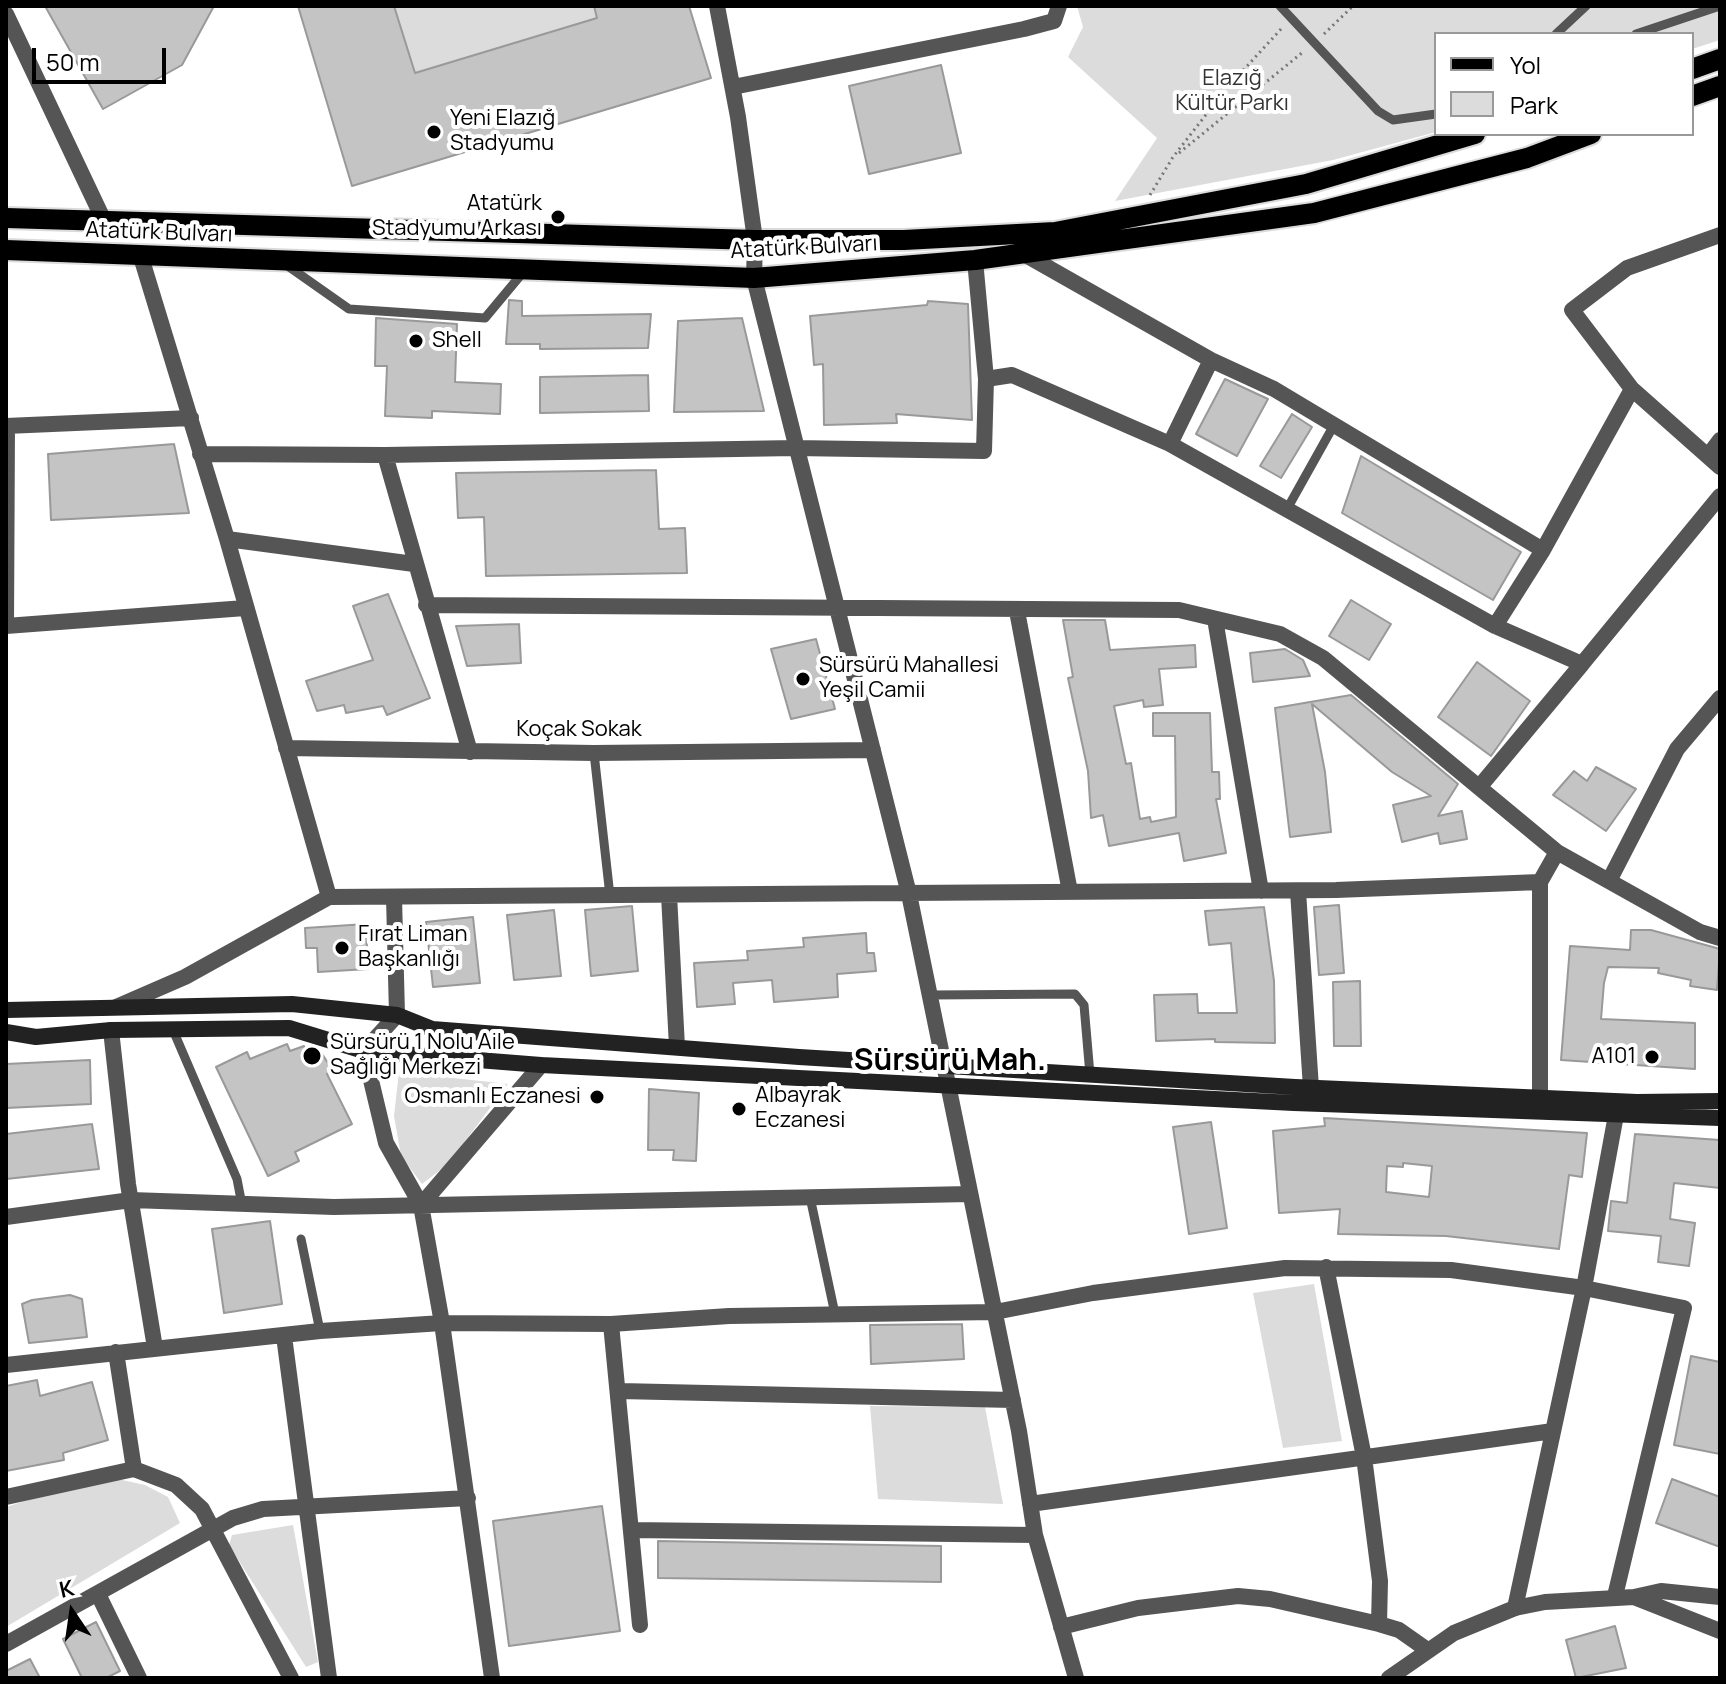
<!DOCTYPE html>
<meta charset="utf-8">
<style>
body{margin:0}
#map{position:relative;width:1726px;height:1684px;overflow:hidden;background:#fff;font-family:Manrope,sans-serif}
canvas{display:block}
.frame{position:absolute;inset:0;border:8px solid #000;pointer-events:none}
.legend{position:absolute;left:1434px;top:32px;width:260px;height:104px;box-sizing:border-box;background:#fff;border:2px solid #999;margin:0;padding:10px 14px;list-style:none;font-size:24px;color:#000}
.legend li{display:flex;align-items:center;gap:16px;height:40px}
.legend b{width:40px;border:2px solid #999}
.north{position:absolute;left:32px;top:1572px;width:80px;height:80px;-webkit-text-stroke:6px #fff;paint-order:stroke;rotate:347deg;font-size:22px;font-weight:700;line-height:32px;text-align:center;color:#000}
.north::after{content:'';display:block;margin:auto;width:28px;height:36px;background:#000;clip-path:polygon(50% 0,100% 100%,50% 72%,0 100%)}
.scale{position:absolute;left:32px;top:48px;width:134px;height:36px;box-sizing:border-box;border:4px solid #000;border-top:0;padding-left:10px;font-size:24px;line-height:28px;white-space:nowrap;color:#000;-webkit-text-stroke:6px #fff;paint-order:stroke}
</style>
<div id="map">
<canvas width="1726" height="1684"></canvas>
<div class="frame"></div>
<ul class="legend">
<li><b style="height:10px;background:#000"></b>Yol</li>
<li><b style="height:22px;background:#dcdcdc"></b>Park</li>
</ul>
<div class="north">K</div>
<div class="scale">50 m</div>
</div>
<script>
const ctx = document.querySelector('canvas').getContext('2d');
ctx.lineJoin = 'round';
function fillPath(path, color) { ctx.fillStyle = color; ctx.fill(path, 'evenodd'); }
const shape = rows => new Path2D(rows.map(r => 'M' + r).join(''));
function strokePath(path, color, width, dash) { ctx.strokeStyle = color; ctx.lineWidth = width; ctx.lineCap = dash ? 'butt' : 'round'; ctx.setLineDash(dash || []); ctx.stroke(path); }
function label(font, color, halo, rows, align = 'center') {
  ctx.font = font + ' Manrope,sans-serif'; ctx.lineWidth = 8; ctx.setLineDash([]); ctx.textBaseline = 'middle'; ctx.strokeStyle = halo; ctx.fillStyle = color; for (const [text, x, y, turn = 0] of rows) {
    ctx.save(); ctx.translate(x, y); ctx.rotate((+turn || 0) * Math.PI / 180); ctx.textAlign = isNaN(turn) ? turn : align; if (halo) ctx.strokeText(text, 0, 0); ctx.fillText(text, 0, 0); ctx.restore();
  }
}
fillPath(shape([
 [298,6,689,6,711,78,352,186],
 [1077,6,1720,6,1720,40,1692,49,1692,34,1436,34,1436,132,1333,160,1115,201,1157,138,1068,57,1083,27],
 [399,1072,508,1084,448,1164,422,1184,401,1156,394,1116],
 [1314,1284,1342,1441,1283,1448,1253,1293],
 [870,1406,985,1407,1003,1504,878,1499],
 [104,1476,145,1485,168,1497,180,1523,6,1627,6,1507],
 [293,1525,318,1662,306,1667,229,1545,232,1535]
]), '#dcdcdc');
const building = shape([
 [45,6,214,6,182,65,103,109,45,6],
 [298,6,394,6,415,73,597,18,594,6,689,6,711,78,352,186,298,6],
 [941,65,961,153,869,174,849,86,941,65],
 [509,300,522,301,522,316,651,314,648,348,540,349,540,344,506,344,509,300],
 [928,301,968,304,972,420,896,414,897,423,824,425,823,364,814,365,810,316,927,305,928,301],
 [376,318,457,324,455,382,501,384,500,414,432,411,432,418,385,416,387,366,375,366,376,318],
 [742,318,764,411,674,412,678,321,742,318],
 [648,375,649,411,540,413,540,377,648,375],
 [1225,379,1268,399,1237,456,1196,434,1225,379],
 [1292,414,1312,427,1281,478,1260,466,1292,414],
 [174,444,189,513,51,520,48,454,174,444],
 [1361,456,1521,552,1493,600,1342,513,1361,456],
 [656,470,659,529,685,528,687,573,486,576,484,517,458,518,456,473,656,470],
 [388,594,430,698,387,715,383,706,346,713,344,705,317,711,306,681,373,660,353,606,388,594],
 [1351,600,1391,624,1369,660,1329,636,1351,600],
 [1063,620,1105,620,1110,650,1195,645,1196,667,1159,669,1163,705,1144,707,1143,700,1114,706,1126,764,1131,763,1140,819,1150,817,1151,822,1176,817,1175,736,1153,736,1153,713,1210,713,1212,772,1219,772,1220,799,1216,799,1226,853,1184,861,1179,833,1109,846,1103,815,1091,818,1088,771,1068,678,1073,677,1063,620],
 [519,624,521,663,467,666,456,626,519,624],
 [816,639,835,709,791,719,771,649,816,639],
 [1285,649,1303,660,1310,676,1253,682,1250,653,1285,649],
 [1477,662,1530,701,1491,756,1438,717,1477,662],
 [1351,695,1458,784,1438,816,1462,811,1467,839,1440,844,1438,833,1402,842,1393,805,1431,796,1392,772,1312,704,1325,772,1331,832,1290,837,1275,708,1351,695],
 [1596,767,1636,789,1606,831,1553,795,1574,771,1587,781,1596,767],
 [1339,905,1344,973,1319,975,1314,907,1339,905],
 [632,906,638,971,591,976,585,910,632,906],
 [1264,907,1274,981,1275,1043,1215,1042,1215,1039,1156,1041,1154,995,1197,994,1198,1013,1237,1013,1231,943,1209,945,1205,911,1264,907],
 [554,910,561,976,514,980,507,915,554,910],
 [473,917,480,983,433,987,426,922,473,917],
 [366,924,368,969,318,972,317,948,306,948,305,928,366,924],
 [1631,930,1651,930,1720,949,1717,990,1690,986,1691,980,1658,973,1659,968,1608,967,1604,983,1601,1019,1695,1023,1695,1069,1561,1060,1570,946,1630,950,1631,930],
 [866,933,867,953,874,953,876,971,837,974,838,997,774,1002,772,980,733,983,735,1004,697,1007,694,963,748,960,747,951,804,947,803,938,866,933],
 [1360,981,1361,1046,1334,1046,1333,982,1360,981],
 [287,1044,290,1051,304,1046,305,1051,319,1049,333,1071,327,1074,352,1124,295,1152,299,1161,268,1176,216,1067,247,1052,250,1059,287,1044],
 [90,1060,91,1104,6,1108,6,1064,90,1060],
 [649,1089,699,1093,696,1161,673,1160,674,1150,648,1150,649,1089],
 [1324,1118,1587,1133,1582,1177,1569,1175,1559,1249,1446,1236,1338,1234,1340,1209,1279,1213,1273,1131,1325,1126,1324,1118],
 [1403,1163,1432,1166,1429,1197,1386,1192,1387,1166,1403,1167,1403,1163],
 [1211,1122,1227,1228,1189,1234,1173,1127,1211,1122],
 [92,1124,99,1169,6,1179,6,1134,92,1124],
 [1635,1134,1720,1140,1720,1188,1674,1183,1670,1219,1695,1223,1689,1266,1658,1262,1661,1236,1608,1231,1611,1201,1627,1203,1635,1134],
 [270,1221,282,1304,224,1313,212,1229,270,1221],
 [70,1295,82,1299,87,1337,29,1343,22,1304,32,1300,70,1295],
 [962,1324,964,1359,871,1364,870,1325,962,1324],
 [1691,1356,1720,1362,1720,1454,1674,1445,1691,1356],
 [37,1380,40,1396,92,1382,108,1440,63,1453,64,1460,6,1471,6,1386,37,1380],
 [1672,1479,1720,1497,1720,1547,1656,1523,1672,1479],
 [602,1506,620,1631,509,1646,493,1521,602,1506],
 [658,1541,941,1546,941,1582,658,1578,658,1541],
 [96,1622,120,1671,106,1678,82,1678,63,1639,96,1622],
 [1615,1626,1626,1668,1576,1678,1566,1640,1615,1626],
 [30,1659,40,1678,6,1678,6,1671,30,1659]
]);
fillPath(building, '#c4c4c4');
strokePath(building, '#999', 2);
const primary = shape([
 [1692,69,1720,59],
 [1692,96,1720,86],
 [6,218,755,240,904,240,1055,232,1306,184,1475,134],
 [6,250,754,278,975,260,1314,213,1527,158,1591,134]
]);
strokePath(primary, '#dbdbdb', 24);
strokePath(shape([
 [1324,34,1353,6],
 [1179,153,1303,52],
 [1150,195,1173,157,1226,89,1282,28]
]), '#777', 3, [2, 4]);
strokePath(shape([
 [1280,6,1378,111,1393,120,1436,114],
 [1556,34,1586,6],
 [1636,34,1720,6],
 [285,264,349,309,485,318,525,270],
 [1287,509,1334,425],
 [594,753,610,896],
 [931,995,1075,994,1084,1005,1090,1075],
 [173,1030,237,1179,242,1205],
 [810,1197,835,1314],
 [301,1239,320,1331]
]), '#555', 9);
strokePath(shape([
 [717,6,738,117,755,240,754,278,909,894,1019,1431,1035,1535,1076,1678],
 [6,14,105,223],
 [733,87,1024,29,1054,21,1059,6],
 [1024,254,1211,360,1274,389,1543,550],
 [141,257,227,539,329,897],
 [975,260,986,379],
 [1632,389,1572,310,1627,268,1720,235],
 [6,426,191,418],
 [1170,444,1211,360],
 [200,454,385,455,795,448,984,451,986,379,1012,375,1170,444,1495,626,1582,664,1481,785],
 [385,455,470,752],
 [1708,456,1720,440],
 [227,539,414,564],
 [426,605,1179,610,1280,634,1323,658,1557,852],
 [1017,611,1070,892],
 [1215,619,1261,891],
 [6,626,245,608],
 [6,626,7,426],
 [1495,626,1543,550,1632,389,1720,467],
 [1582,664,1720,496],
 [286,748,594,753,873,750],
 [1609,881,1677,749,1720,698],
 [1298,891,1311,1088],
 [669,895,677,1047],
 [394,897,397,1015,364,1051,386,1143,421,1205,442,1323,492,1678],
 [116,1007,185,977,329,897,1336,890,1540,882,1557,852,1700,932,1720,938],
 [111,1030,128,1184,155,1348],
 [1540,1098,1540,882],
 [421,1205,541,1065],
 [6,1217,131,1200,334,1207,970,1194],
 [1326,1267,1364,1457,1380,1581,1379,1624],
 [611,1324,640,1625],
 [284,1336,329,1678],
 [116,1352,134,1469],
 [6,1365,320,1331,442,1323,611,1324,729,1316,995,1312,1093,1293,1285,1268,1451,1270,1584,1288,1684,1308,1615,1596],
 [620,1391,1013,1400],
 [6,1497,134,1469,176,1485,202,1509,291,1678],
 [1030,1504,1553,1431],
 [631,1530,1035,1535],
 [98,1594,139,1678],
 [1515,1608,1584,1288,1616,1115],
 [1061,1627,1138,1608,1238,1596,1270,1599,1379,1624,1399,1630,1426,1649],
 [6,1644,233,1518,263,1509,468,1498]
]), '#555', 16);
strokePath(shape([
 [1634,1597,1720,1631],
 [1389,1678,1454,1633,1515,1608,1545,1602,1634,1597,1661,1591,1720,1597]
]), '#555', 16);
strokePath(shape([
 [6,1010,292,1004,397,1015,432,1029,799,1057,1295,1087,1637,1102,1720,1101],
 [6,1032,36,1037,111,1030,289,1028,364,1051,541,1065,1294,1103,1720,1118]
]), '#222', 16);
strokePath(primary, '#000', 20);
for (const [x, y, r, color] of [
 [434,132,8,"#000"],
 [558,217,8,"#000"],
 [416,341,8,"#000"],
 [803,679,8,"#000"],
 [342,948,8,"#000"],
 [312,1056,10,"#000"],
 [1652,1057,8,"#000"],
 [597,1097,8,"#000"],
 [739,1109,8,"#000"]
]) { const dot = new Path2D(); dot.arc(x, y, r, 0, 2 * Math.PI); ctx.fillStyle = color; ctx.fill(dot); strokePath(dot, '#fff', 3); }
label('22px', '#333', '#fff', [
 ["Elazığ",1232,79],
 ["Kültür Parkı",1232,104]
]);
label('22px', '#000', '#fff', [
 ["Yeni Elazığ",450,119],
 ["Stadyumu",450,144],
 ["Atatürk",542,204,"right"],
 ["Stadyumu Arkası",542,229,"right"],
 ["Shell",432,341],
 ["Sürsürü Mahallesi",819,666],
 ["Yeşil Camii",819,691],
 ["Fırat Liman",358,935],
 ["Başkanlığı",358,960],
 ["Sürsürü 1 Nolu Aile",330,1043],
 ["Sağlığı Merkezi",330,1068],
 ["A101",1636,1057,"right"],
 ["Albayrak",755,1096],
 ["Eczanesi",755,1121],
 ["Osmanlı Eczanesi",581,1097,"right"]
], 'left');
label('22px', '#000', '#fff', [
 ["Atatürk Bulvarı",159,233,2],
 ["Atatürk Bulvarı",804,248,-3],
 ["Koçak Sokak",579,730]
]);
label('bold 30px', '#000', '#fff', [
 ["Sürsürü Mah.",950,1062]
]);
</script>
